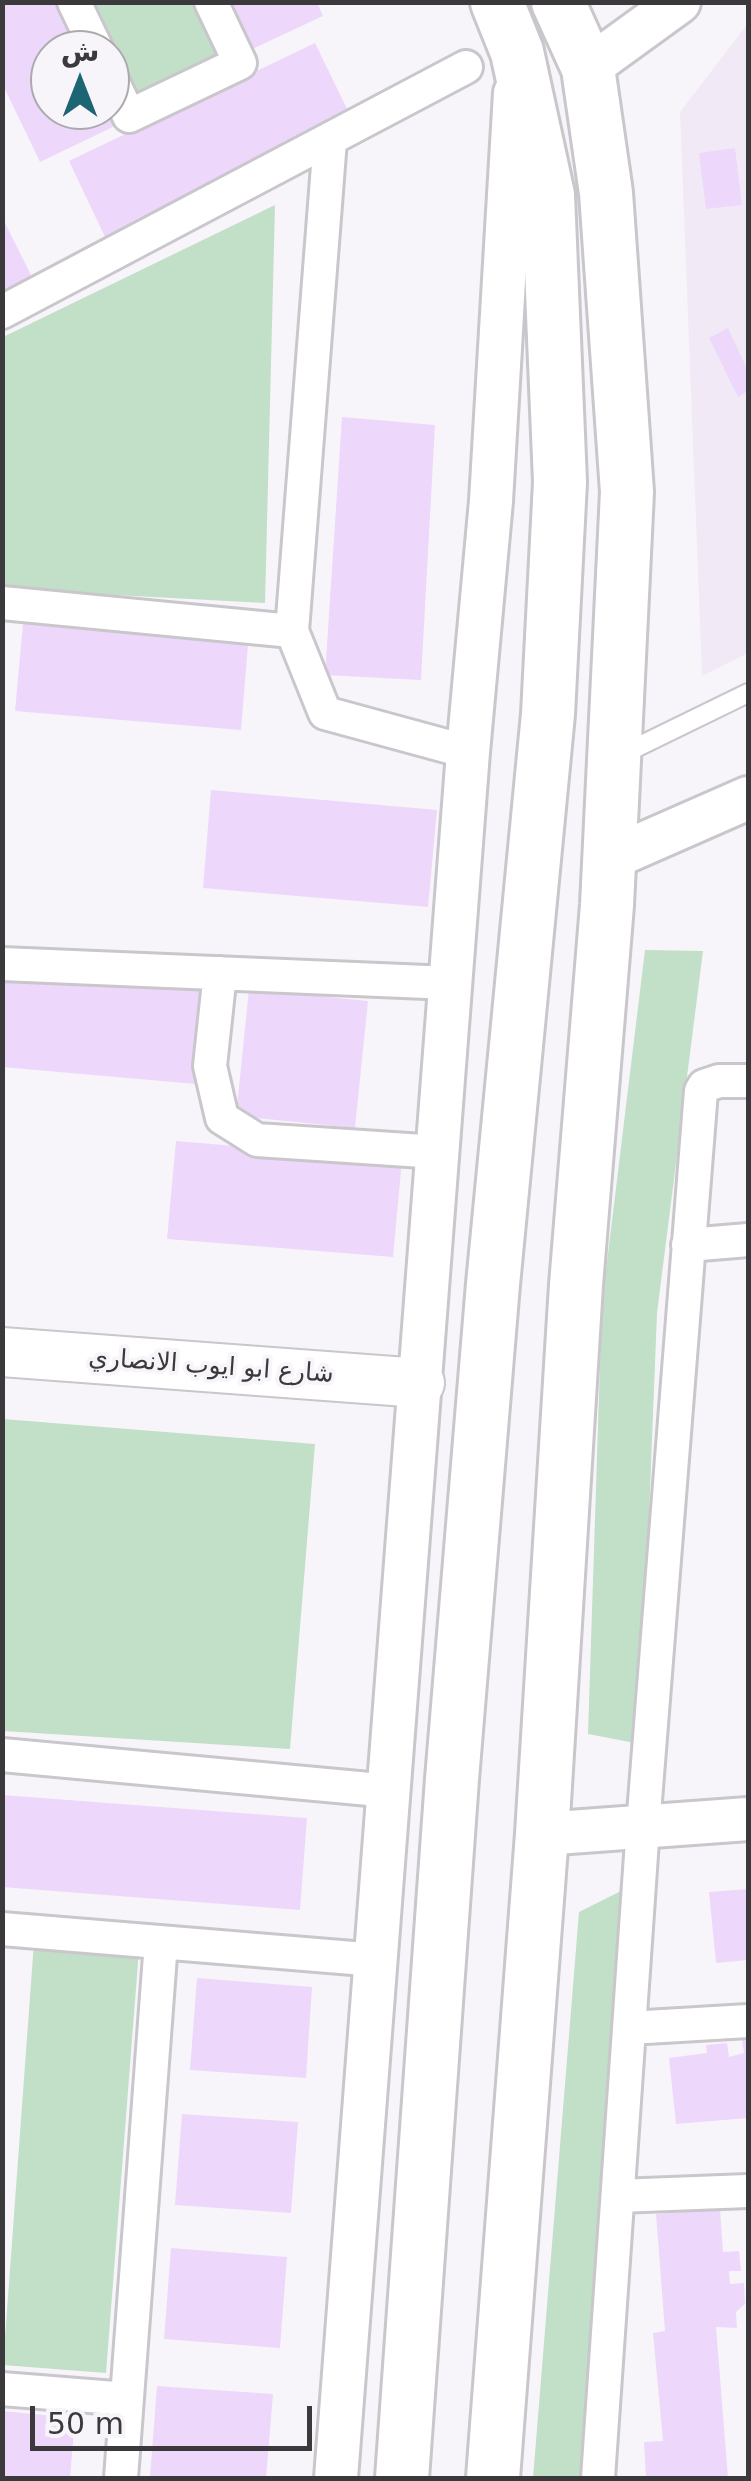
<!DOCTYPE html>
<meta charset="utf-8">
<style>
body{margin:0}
#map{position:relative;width:751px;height:2481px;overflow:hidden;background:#f8f5fa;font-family:"DejaVu Sans","Noto Naskh Arabic",sans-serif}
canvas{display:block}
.frame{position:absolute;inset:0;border:5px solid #3b393c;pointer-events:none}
.north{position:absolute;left:30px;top:30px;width:100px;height:100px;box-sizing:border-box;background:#f8f5fa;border:2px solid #acaaae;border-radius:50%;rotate:0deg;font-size:28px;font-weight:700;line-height:40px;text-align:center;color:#3b393c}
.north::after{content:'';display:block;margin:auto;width:35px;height:45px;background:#1d6573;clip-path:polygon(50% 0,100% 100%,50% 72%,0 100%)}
.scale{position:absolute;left:30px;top:2406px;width:282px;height:45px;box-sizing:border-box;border:5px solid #3b393c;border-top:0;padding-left:12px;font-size:30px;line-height:35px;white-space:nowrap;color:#3b393c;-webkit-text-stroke:8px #f8f5fa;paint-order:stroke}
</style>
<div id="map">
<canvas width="751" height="2481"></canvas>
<div class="frame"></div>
<div class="north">ش</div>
<div class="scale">50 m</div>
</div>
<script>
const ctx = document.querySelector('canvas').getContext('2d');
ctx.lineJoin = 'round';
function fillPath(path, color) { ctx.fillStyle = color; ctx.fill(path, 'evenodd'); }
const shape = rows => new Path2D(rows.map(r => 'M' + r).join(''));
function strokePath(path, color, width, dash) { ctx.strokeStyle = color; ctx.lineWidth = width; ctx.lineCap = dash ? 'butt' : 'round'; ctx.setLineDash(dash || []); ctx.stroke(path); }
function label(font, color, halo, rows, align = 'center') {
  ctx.font = font + ' "DejaVu Sans","Noto Naskh Arabic",sans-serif'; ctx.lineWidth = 8; ctx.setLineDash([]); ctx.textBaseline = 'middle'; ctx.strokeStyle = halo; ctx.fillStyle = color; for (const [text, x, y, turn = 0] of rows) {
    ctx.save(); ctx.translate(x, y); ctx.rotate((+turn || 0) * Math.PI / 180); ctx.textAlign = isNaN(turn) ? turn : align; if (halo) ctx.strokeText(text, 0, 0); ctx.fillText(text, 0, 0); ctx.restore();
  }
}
fillPath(shape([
 [748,23,748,653,702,676,680,112]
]), '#f1eaf6');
fillPath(shape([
 [88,3,192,3,220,60,135,101],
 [275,205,265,603,3,589,3,337],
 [645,950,703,951,657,1313,640,1744,588,1734,602,1303],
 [3,1419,315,1444,290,1749,3,1731],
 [635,1884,602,2478,533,2478,579,1912],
 [34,1942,139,1950,106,2373,3,2365]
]), '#c2dfc8');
fillPath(shape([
 [2,2,56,2,79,50,50,50,50,110,108,110,115,126,40,162,2,83],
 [225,2,317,2,323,16,248,51],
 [315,43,352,119,105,237,69,161],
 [735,148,742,205,706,209,699,153],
 [2,217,36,285,2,300],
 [728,328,748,371,748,391,738,397,709,338],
 [342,417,435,425,421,680,325,675],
 [24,613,249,633,241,730,15,711],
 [211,790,437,810,428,907,203,888],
 [2,969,215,987,207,1085,2,1067],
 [249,989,368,1001,355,1128,236,1116],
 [176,1141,402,1160,393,1257,167,1239],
 [2,1795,307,1818,300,1910,2,1887],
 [748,1889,748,1960,716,1963,709,1892],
 [197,1978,312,1987,306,2078,190,2070],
 [742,2040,748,2040,748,2118,676,2124,669,2058,707,2053,706,2045,727,2043,729,2057,744,2053],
 [182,2114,298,2122,291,2213,175,2205],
 [720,2209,723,2252,739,2251,741,2271,729,2271,730,2284,744,2283,745,2304,736,2312,737,2328,716,2327,728,2478,646,2478,644,2442,663,2441,653,2333,665,2331,656,2214],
 [171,2248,287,2257,280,2348,164,2339],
 [157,2386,273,2394,266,2478,150,2477],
 [2,2411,75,2418,70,2478,2,2478]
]), '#edd8fb');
const service = shape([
 [623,754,748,693]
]);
const minor = shape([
 [74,2,97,50],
 [110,76,129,116,240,63,211,2],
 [2,312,466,67],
 [2,603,292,631,325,713,468,752],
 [292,631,330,140],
 [2,964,450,983],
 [220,973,210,1066,222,1118,257,1140,438,1152],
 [688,1245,748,1240],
 [2,1755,391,1791],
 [2,1929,377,1960],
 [629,2028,748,2021],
 [618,2196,748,2191],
 [2,2389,127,2399],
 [121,2478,161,1942],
 [598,2478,643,1826,701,1091,704,1086,719,1081,748,1081]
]);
const tertiary = shape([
 [588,68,679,2],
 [609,859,748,798],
 [542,1834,748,1819],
 [336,2478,468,752,491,501,515,93]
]);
const secondary = shape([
 [2,1352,420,1383]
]);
const primary = shape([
 [402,2478,452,1779,493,1284,548,714,560,482,548,195,517,52,497,2],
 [493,2478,542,1834,576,1285,607,905,627,492,606,193,588,68,558,2]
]);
strokePath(service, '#c9c6cc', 22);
strokePath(minor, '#c9c6cc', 38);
strokePath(tertiary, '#c9c6cc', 48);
strokePath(secondary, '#c9c6cc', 52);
strokePath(primary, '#c9c6cc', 58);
strokePath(service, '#fff', 18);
strokePath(minor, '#fff', 32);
strokePath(tertiary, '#fff', 42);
strokePath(secondary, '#fff', 48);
strokePath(primary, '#fff', 52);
label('25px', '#3b393c', '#f8f5fa', [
 ["شارع ابو ايوب الانصاري",211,1367,4]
]);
</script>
